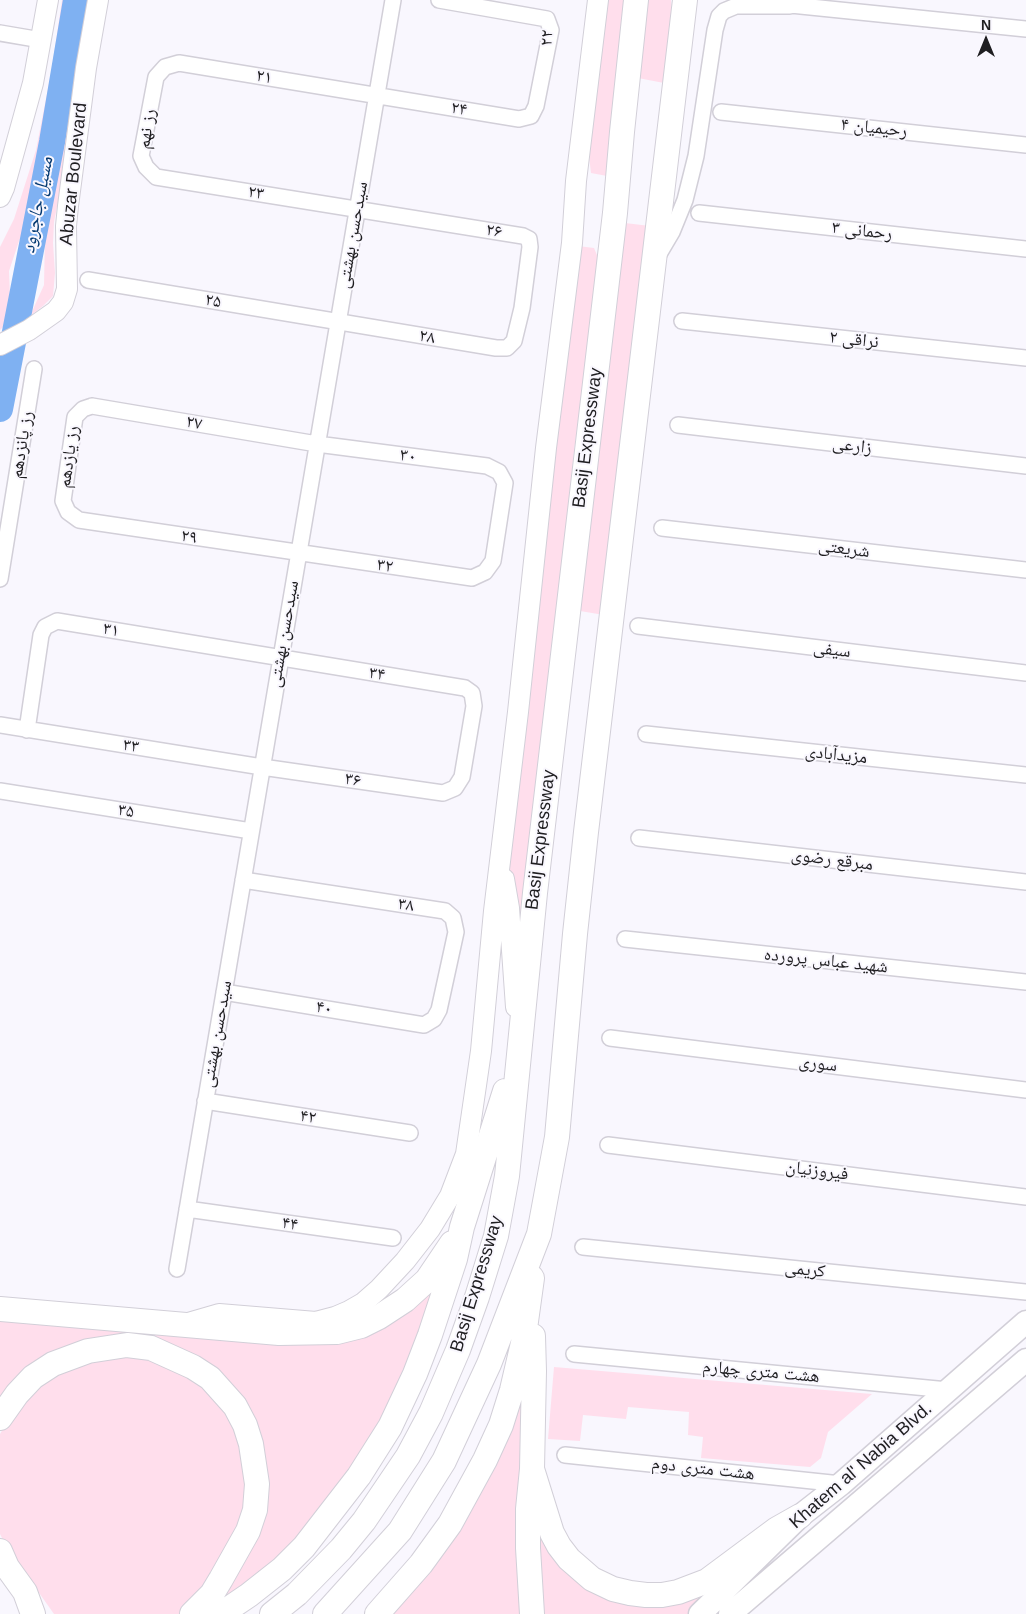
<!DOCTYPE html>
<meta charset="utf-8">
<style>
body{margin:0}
#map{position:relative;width:1026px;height:1614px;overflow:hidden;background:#f9f7fe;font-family:Arial,sans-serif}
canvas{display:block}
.north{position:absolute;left:961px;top:15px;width:50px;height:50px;-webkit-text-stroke:4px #f9f7fe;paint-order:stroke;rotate:0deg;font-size:14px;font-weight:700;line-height:20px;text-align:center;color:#1f1e21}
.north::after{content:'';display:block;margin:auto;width:18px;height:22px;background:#1f1e21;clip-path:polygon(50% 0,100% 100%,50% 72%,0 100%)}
</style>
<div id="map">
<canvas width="1026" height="1614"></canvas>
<div class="north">N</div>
</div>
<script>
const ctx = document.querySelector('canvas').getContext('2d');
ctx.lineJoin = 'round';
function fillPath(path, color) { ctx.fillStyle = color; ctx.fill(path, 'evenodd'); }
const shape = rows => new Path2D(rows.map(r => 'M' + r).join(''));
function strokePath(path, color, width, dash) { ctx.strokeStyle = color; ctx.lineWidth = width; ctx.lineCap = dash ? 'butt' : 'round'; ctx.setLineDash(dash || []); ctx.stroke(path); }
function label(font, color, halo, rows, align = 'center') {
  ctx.font = font + ' Arial,"Noto Naskh Arabic",sans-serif'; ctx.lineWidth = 4; ctx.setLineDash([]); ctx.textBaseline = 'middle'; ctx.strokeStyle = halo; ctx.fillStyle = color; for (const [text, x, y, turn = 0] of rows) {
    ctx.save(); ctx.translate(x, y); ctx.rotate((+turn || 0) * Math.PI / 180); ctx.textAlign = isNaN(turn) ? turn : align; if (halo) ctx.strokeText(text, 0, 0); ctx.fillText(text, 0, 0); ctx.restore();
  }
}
fillPath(shape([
 [62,0,89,0,78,101,54,222,53,243,55,273,53,296,43,306,30,316,44,285,45,236,58,168,53,98,29,221,19,241,9,271,10,297,9,313,4,326,0,330,0,247,14,219,36,150,52,68],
 [605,0,625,0,607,176,591,173,588,148],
 [647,0,671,0,672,9,664,83,638,78],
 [625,223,650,226,604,615,580,611,587,513],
 [578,246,594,248,599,260,574,451,552,655,516,956,511,886,507,857],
 [451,1255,397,1398,319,1519,244,1590,209,1614,252,1538,241,1405,127,1339,0,1403,0,1318,326,1340],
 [134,1354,193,1374,234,1420,250,1492,231,1549,182,1614,54,1614,6,1546,0,1534,0,1434,18,1404,67,1365],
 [526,1366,526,1614,388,1614],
 [554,1367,872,1394,828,1432,821,1458,810,1467,701,1458,703,1437,688,1435,689,1412,628,1407,626,1419,583,1415,580,1441,548,1439],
 [542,1528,589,1586,723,1582,690,1614,538,1614,535,1545]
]), '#ffdeec');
strokePath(shape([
 [0,409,52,142,76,0]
]), '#7fb1f2', 26);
const minor = shape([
 [781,4,1026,29],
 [0,33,41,40],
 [721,112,1026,145],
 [699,213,1026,249],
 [659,254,672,232,685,200,696,156,715,30,719,16,724,11,736,6,790,6],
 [88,280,496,348,507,348,514,341,522,308,530,247,529,239,523,236,156,177,146,167,141,156,156,77,165,67,179,63,519,119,531,116,536,106,551,30,547,19,439,0],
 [682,321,1026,358],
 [92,406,317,444,487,466,499,472,505,483,493,561,485,572,472,578,79,520,68,512,63,501,75,417,83,409,92,406],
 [678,425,1026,466],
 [662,528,1026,570],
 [0,579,34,369],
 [638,626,1026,673],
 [0,725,262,767,443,793,455,788,462,777,474,706,472,693,465,688,57,621,45,627,41,635,27,730],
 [646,734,1026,775],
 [0,791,251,831],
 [639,838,1026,882],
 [625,939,1026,982],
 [224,992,424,1025,434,1019,439,1010,456,932,453,918,445,911,243,880],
 [610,1038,1026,1090],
 [205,1101,410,1133],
 [608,1145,1026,1197],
 [187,1209,393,1238],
 [583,1247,1026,1292],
 [177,1269,393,0],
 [574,1354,948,1390],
 [565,1455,841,1484]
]);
const secondary = shape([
 [0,197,4,188,33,83,48,0],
 [0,345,29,330,56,311,63,302,67,289,66,226,68,206,86,68,98,0],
 [504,879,509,908,516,1007],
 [188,1323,219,1314,316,1322,335,1317,349,1311,363,1303,379,1289,405,1261,430,1229,450,1196,466,1154,481,1051,494,911,518,712,546,448,572,243,576,181,598,0]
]);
const primary = shape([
 [700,1614,800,1516,841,1484,1026,1322],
 [730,1614,1026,1360]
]);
const trunk = shape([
 [0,1309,279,1333,337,1332,361,1326,379,1317,405,1300,427,1280,452,1243],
 [0,1418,17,1394,33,1377,53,1364,88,1351,127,1345,151,1348,193,1367,210,1378,235,1406,245,1425,251,1444,257,1484,255,1510,248,1531,221,1579,212,1594,192,1614],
 [532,1469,552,1533,559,1546,569,1559,592,1579,613,1589,630,1593,646,1595,662,1595,678,1592,707,1581,777,1529,800,1516],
 [0,1551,7,1567,25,1592,33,1614],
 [221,1614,249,1595,282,1569,304,1547,359,1476,390,1427,415,1374,430,1335,455,1259,462,1227,505,1091],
 [272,1614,297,1594,341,1549,364,1521,408,1456,431,1413,458,1350,477,1297,496,1236,507,1176,535,893,615,213,622,132,636,0],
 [325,1614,400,1531,444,1461,489,1364,539,1234,557,1137,575,934,586,832,685,0],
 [377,1614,421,1564,450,1524,485,1460,501,1425,512,1390,523,1343,532,1278],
 [532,1614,528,1548,528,1509,532,1469,534,1371,533,1336]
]);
strokePath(minor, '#d2cfd8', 18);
strokePath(secondary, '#d2cfd8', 22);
strokePath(primary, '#d2cfd8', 25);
strokePath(trunk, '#d2cfd8', 26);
strokePath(minor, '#fff', 15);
strokePath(secondary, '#fff', 20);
strokePath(primary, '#fff', 22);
strokePath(trunk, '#fff', 24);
label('18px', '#1f1e21', '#f9f7fe', [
 ["۲۲",547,38,-86],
 ["۲۱",264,77,10],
 ["۲۴",459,109,9],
 ["رحیمیان ۴",874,128,6],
 ["رز نهم",147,129,-81],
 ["Abuzar Boulevard",74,174,-84],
 ["۲۳",256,193,9],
 ["۲۶",494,231,9],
 ["رحمانی ۳",862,231,6],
 ["سیدحسن بهشتی",353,235,-80],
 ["۲۵",213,301,10],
 ["۲۸",427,337,10],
 ["نراقی ۲",854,340,6],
 ["۲۷",194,423,10],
 ["Basij Expressway",588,438,-83],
 ["رز پانزدهم",22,445,-81],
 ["زارعی",852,446,7],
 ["۳۰",408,456,7],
 ["رز یازدهم",69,457,-82],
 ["۲۹",189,537,9],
 ["شریعتی",844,549,7],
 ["۳۲",385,566,8],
 ["۳۱",111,630,10],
 ["سیدحسن بهشتی",284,634,-80],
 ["سیفی",832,650,7],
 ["۳۴",377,674,9],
 ["۳۳",131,746,9],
 ["مزیدآبادی",836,755,6],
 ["۳۶",353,780,8],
 ["۳۵",126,811,9],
 ["Basij Expressway",541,840,-83],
 ["مبرقع رضوی",832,860,7],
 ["۳۸",406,905,9],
 ["شهید عباس پرورده",826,961,6],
 ["۴۰",324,1008,9],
 ["سیدحسن بهشتی",217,1034,-80],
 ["سوری",818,1064,7],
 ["۴۲",308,1117,9],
 ["فیروزنیان",817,1171,7],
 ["۴۴",290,1224,8],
 ["کریمی",805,1270,6],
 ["Basij Expressway",477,1284,-73],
 ["هشت متری چهارم",761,1372,5],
 ["Khatem al' Nabia Blvd.",861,1466,-41],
 ["هشت متری دوم",703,1469,6]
]);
label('italic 19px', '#053a72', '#f9f7fe', [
 ["مسیل جاجرود",38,205,-79]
]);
</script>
